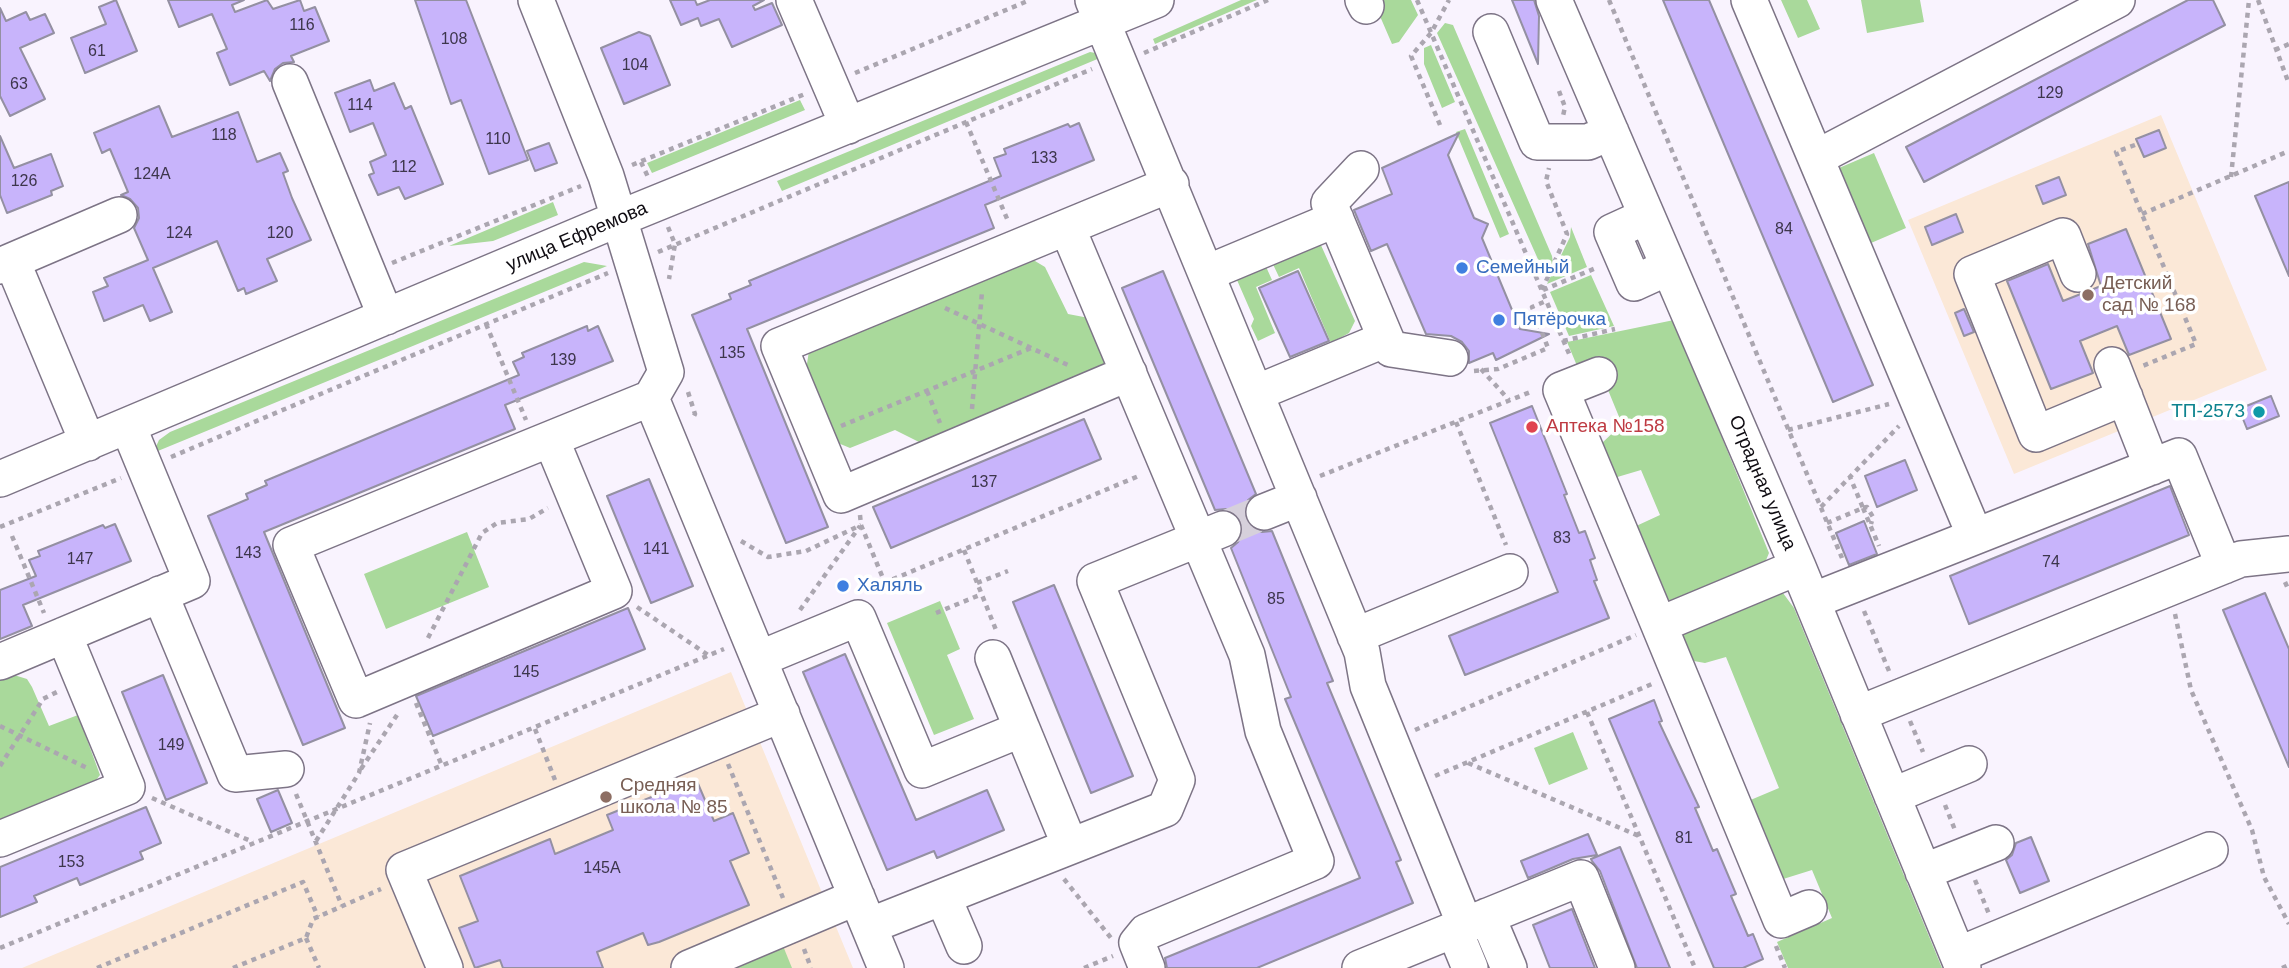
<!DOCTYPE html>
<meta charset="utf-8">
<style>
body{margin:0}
canvas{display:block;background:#f9f3fe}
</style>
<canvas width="2289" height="968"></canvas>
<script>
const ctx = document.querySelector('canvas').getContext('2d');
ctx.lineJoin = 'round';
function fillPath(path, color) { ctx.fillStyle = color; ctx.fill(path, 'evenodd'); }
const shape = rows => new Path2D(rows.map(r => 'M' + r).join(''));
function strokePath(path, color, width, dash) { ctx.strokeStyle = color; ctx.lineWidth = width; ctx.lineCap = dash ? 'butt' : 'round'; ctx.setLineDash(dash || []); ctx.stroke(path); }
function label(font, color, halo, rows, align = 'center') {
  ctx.font = font + ' Helvetica,sans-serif'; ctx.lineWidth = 7; ctx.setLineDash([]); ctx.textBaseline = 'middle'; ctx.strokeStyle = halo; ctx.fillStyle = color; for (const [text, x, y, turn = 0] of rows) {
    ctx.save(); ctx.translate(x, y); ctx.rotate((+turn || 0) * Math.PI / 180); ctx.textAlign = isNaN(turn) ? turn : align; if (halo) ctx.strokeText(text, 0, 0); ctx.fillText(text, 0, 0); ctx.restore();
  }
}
fillPath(shape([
 [2161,115,2267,370,2014,474,1908,220],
 [731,672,853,968,22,968]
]), '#fbe8d7');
fillPath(shape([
 [1241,0,1257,0,1155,44,1153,39],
 [1373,0,1411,0,1418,15,1399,42,1392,44],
 [1781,0,1807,0,1820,29,1798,38],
 [1861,0,1920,0,1924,22,1867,33],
 [1445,23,1453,25,1552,256,1553,263,1548,269,1541,266,1437,33],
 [1431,45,1455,102,1442,108,1424,64,1424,48],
 [1090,52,1107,55,782,191,777,181],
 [800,100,805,110,652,173,647,163],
 [1465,129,1509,234,1500,238,1456,132],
 [1874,153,1906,228,1871,243,1839,168],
 [553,202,558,215,493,241,449,246],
 [1571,227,1587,267,1547,284,1570,237],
 [1320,243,1355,321,1349,333,1331,343,1299,268,1279,277,1270,258],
 [1030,258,1045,267,1068,314,1089,318,1110,364,923,444,895,430,850,448,838,443,806,370,809,351],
 [1263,260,1272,280,1256,287,1275,333,1258,341,1251,326,1254,319,1237,280,1238,275],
 [584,262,607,266,153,453,159,440,170,432],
 [1591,275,1614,326,1569,336,1550,292],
 [1674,320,1769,553,1764,565,1673,603,1665,600,1634,527,1660,515,1641,470,1614,478,1602,443,1622,424,1601,373,1583,380,1567,342],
 [467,532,489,587,386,629,364,574],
 [1774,590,1783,593,1794,608,1942,968,1788,968,1777,942,1832,918,1812,870,1780,880,1741,804,1779,788,1726,657,1705,663,1688,660,1680,632],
 [940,601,960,649,947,655,974,719,934,735,887,623],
 [14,675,27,679,32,687,49,726,78,715,100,775,93,784,0,821,0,678],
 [1573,732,1588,769,1549,785,1534,748],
 [781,941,792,968,717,968]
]), '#a9d99b');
const building = shape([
 [116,0,137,51,85,73,71,38,106,24,99,7,116,0],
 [168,0,244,0,232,5,235,12,267,0,273,9,300,0,304,11,315,7,329,41,291,56,294,62,283,63,275,69,270,81,264,71,230,85,217,53,227,49,212,14,179,27,168,0],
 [415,0,466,0,528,160,489,174,461,100,451,104,415,0],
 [670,0,695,0,697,5,710,0,764,0,753,6,755,10,772,3,782,25,732,47,719,19,701,26,698,18,681,25,670,0],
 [1512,0,1534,0,1539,16,1538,64,1512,0],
 [1663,0,1709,0,1873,385,1833,402,1663,0],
 [2188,0,2213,0,2225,25,1924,182,1906,147,2188,0],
 [0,8,6,21,26,12,30,20,45,14,54,33,20,48,45,99,10,116,0,96,0,8],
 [639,32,650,36,670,85,624,104,601,48,639,32],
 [370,80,374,91,394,83,405,109,411,106,443,184,405,199,399,187,378,195,369,175,374,173,370,162,386,155,373,123,350,132,335,93,370,80],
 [159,106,172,137,238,112,257,162,280,153,288,171,283,173,292,198,311,240,267,259,277,281,246,294,244,288,238,291,217,241,153,268,172,312,150,321,143,305,104,321,93,292,108,286,104,278,148,260,134,228,139,218,138,208,130,199,121,195,128,192,110,149,102,153,94,133,159,106],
 [1079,123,1094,160,985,205,994,228,747,329,828,527,786,543,692,315,731,299,729,294,751,285,749,281,1001,176,994,158,1006,154,1004,149,1068,124,1070,127,1079,123],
 [2159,130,2166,148,2144,157,2136,139,2159,130],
 [1459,133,1448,155,1474,218,1488,224,1482,238,1520,329,1549,334,1496,360,1493,353,1469,363,1469,351,1462,342,1451,336,1426,334,1387,244,1371,251,1354,210,1392,194,1382,168,1459,133],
 [0,136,14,168,51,154,63,186,51,191,52,195,7,213,0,195,0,136],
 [549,143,557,163,535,171,527,151,549,143],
 [2059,177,2066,195,2043,204,2036,186,2059,177],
 [2289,182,2289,276,2255,196,2289,182],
 [1956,214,1963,232,1932,245,1925,227,1956,214],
 [2126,229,2171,339,2129,355,2117,326,2080,341,2093,373,2051,389,2007,281,2048,264,2063,301,2101,286,2088,244,2126,229],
 [1163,271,1256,494,1248,500,1245,519,1252,528,1262,532,1272,531,1333,681,1327,683,1401,860,1396,862,1413,903,1257,968,1167,968,1165,958,1360,878,1285,699,1291,697,1231,548,1238,542,1243,532,1241,521,1226,509,1215,510,1122,288,1163,271],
 [1298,271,1329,341,1290,357,1259,288,1298,271],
 [1964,309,1974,332,1964,336,1955,313,1964,309],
 [587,326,588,331,598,326,613,361,505,405,515,429,264,532,345,728,303,745,208,516,248,499,246,494,267,485,265,481,519,375,513,362,524,357,522,353,587,326],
 [2271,396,2279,416,2247,429,2239,409,2271,396],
 [1532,406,1567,494,1564,495,1579,533,1585,531,1595,558,1590,560,1597,580,1594,581,1609,618,1465,675,1449,636,1558,592,1490,423,1532,406],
 [1084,419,1101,459,891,548,873,507,1084,419],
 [1905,460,1917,490,1877,507,1865,476,1905,460],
 [649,479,693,586,651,603,607,496,649,479],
 [2170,486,2189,535,1969,624,1950,576,2170,486],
 [1864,521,1877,554,1849,565,1836,533,1864,521],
 [115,524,131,561,23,605,32,626,0,639,0,590,36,576,29,560,40,556,38,551,103,525,105,528,115,524],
 [1054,585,1133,776,1091,793,1013,602,1054,585],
 [2265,593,2289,649,2289,767,2223,610,2265,593],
 [628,608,645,649,433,736,416,696,628,608],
 [845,654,916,820,987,790,1004,830,937,858,934,851,887,870,803,672,845,654],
 [163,675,207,783,166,800,122,692,163,675],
 [1654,700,1662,721,1659,722,1699,807,1695,808,1713,851,1717,849,1736,894,1731,896,1740,917,1748,936,1753,934,1763,959,1743,968,1714,968,1609,719,1654,700],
 [696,779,714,821,733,813,749,853,730,861,749,905,659,942,648,945,643,933,597,952,603,968,503,968,500,960,475,968,459,928,478,921,460,876,550,839,555,854,613,830,607,815,696,779],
 [278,790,292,823,271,832,257,799,278,790],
 [146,807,161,843,140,852,143,859,80,885,77,878,34,896,37,902,0,917,0,867,146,807],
 [1588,834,1597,855,1573,859,1528,878,1521,861,1588,834],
 [2031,837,2049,881,2020,893,2006,860,2012,855,2016,843,2031,837],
 [1620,847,1670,968,1637,968,1600,871,1592,861,1591,859,1620,847],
 [1572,909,1595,968,1550,968,1533,925,1572,909]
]);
fillPath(building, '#c8b4fb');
strokePath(building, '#9490a2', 2);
strokePath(shape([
 [1223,529,1264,512]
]), '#d6d0db', 35, [35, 18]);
const minor = shape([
 [536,0,606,176,666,372,651,398,447,481,291,545,356,700,614,591,551,439],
 [794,0,848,126],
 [1093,0,1362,652,1368,686,1465,925],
 [1363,0,1366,6],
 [1554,0,1798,567,1963,968],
 [1749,0,1975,536],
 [1491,32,1537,142,1588,142,1611,132],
 [290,82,386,317],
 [1816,158,2117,0],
 [1361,169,1329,203,1386,339,1391,349,1450,358],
 [1647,216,1612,232,1634,283,1669,267],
 [1067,227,1247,655,1263,731,1316,861,1146,932,1137,943,1147,968],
 [12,261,88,443],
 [0,266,119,215],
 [1207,273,1336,219],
 [2078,274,2063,236,1972,274,2036,434,2125,397],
 [2112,365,2152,467],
 [1129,373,841,495,779,346,1171,184],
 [1599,375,1561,390,1659,625,1798,567],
 [1256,393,1386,339],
 [651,398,886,968],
 [0,479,620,218,1156,0],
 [1264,512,1299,498],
 [160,594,235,774,286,769],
 [1812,601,2179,456,2224,566],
 [1659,625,1781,920,1809,908],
 [1355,636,1510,572],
 [993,658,1022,729],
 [759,659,858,618,922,770,1022,729,1070,846],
 [0,662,192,581,128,426],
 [1858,714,2241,559,2289,554],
 [1892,796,1969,764],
 [0,839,127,787,64,635],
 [1923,872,1996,843],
 [943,897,964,946],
 [1487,916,1509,968],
 [869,926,1165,809,1177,780,1095,581,1223,529],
 [1454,929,1470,968],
 [1958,955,2210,850],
 [445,968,404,870,782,714],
 [689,968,857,897],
 [1360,968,1581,878,1617,968]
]);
strokePath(minor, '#7d7486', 38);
strokePath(shape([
 [1417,0,1570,356],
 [1609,0,1842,558],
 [2258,0,2289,84],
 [2275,50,2289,44],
 [1144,53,1268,0],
 [855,73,1030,0],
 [1559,91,1565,107,1563,116],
 [966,122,1008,221],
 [1440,125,1411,56,1431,33,1449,0],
 [2135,145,2116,152,2196,344,2140,367],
 [641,162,648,177],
 [632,165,805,94],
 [2231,177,2249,0],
 [2142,214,2289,151],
 [668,227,675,244,669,279],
 [658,252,1092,69],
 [392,263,581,186],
 [1542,290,1567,234,1546,181,1549,168],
 [1543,290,1596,268],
 [945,308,1070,366],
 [486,324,526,420],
 [1563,341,1615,329],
 [1481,369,1509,400],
 [1474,371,1498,369,1548,348,1532,307,1546,301],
 [927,391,940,423],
 [688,392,695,414,692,420],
 [972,409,982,292],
 [1456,422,1506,545],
 [841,426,1031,348],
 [1788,430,1889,404],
 [171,457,608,273],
 [1320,476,1533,391],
 [1821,507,1899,426],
 [1863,508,1879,546],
 [1863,508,1867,507,1873,517,1871,524],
 [860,515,861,525,885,583],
 [1827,523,1863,508,1850,477],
 [0,527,121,478],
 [12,536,44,613],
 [741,541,768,557,806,551,861,525],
 [964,550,996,630],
 [2285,582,2289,591],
 [977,583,1008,571],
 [865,591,1141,475],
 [637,607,708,655],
 [800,610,860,526],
 [1864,611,1889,671],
 [936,613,982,594],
 [2175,614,2191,690,2252,830,2264,877,2289,924],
 [428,638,482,533,497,523,529,519,548,508],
 [416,703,442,766],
 [1587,712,1695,968],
 [1910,721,1923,752],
 [0,726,87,768],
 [535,729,555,780],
 [1415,730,1636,635],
 [1468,763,1639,836],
 [728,764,783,898],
 [0,766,43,699,57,692],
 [361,769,397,715],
 [1435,776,1652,684],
 [296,794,342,906],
 [152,798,253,842],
 [1945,805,1955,830],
 [316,841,359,773,370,723],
 [1064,879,1111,938],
 [1975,880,1989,914],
 [306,938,319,968],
 [1776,946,1785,968],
 [0,948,724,649],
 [804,949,811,968],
 [97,968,303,882,318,917],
 [233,968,306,938,313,919,381,889],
 [1084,968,1113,956],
 [2282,968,2289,965]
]), '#aba6b0', 4.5, [5, 5]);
strokePath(minor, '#fff', 35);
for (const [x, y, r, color] of [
 [1462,268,7,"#3f7fe0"],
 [2088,295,7,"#8d6e63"],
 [1499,320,7,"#3f7fe0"],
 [2259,412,7,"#0f9aa8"],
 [1532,427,7,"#e0444e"],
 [843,586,7,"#3f7fe0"],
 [606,797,7,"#8d6e63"]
]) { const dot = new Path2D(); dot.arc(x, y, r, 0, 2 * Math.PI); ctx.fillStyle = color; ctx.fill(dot); strokePath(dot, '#fff', 2.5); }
label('16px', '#3d364c', null, [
 ["116",302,26],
 ["108",454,40],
 ["61",97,52],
 ["104",635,66],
 ["63",19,85],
 ["129",2050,94],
 ["114",360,106],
 ["118",224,136],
 ["110",498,140],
 ["133",1044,159],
 ["112",404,168],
 ["124А",152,175],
 ["126",24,182],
 ["84",1784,230],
 ["124",179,234],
 ["120",280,234],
 ["135",732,354],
 ["139",563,361],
 ["137",984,483],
 ["83",1562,539],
 ["141",656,550],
 ["143",248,554],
 ["147",80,560],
 ["74",2051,563],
 ["85",1276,600],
 ["145",526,673],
 ["149",171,746],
 ["81",1684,839],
 ["153",71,863],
 ["145А",602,869]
]);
label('19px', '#0f0c12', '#fff', [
 ["улица Ефремова",577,237,-23],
 ["Отрадная улица",1762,483,67]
]);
label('19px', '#366cbe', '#fff', [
 ["Семейный",1476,268],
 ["Пятёрочка",1513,320],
 ["Халяль",857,586]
], 'left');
label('19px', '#785e54', '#fff', [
 ["Детский",2102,284],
 ["сад № 168",2102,306],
 ["Средняя",620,786],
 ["школа № 85",620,808]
], 'left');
label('19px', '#0d838f', '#fff', [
 ["ТП-2573",2245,412]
], 'right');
label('19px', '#be3a42', '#fff', [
 ["Аптека №158",1546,427]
], 'left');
</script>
